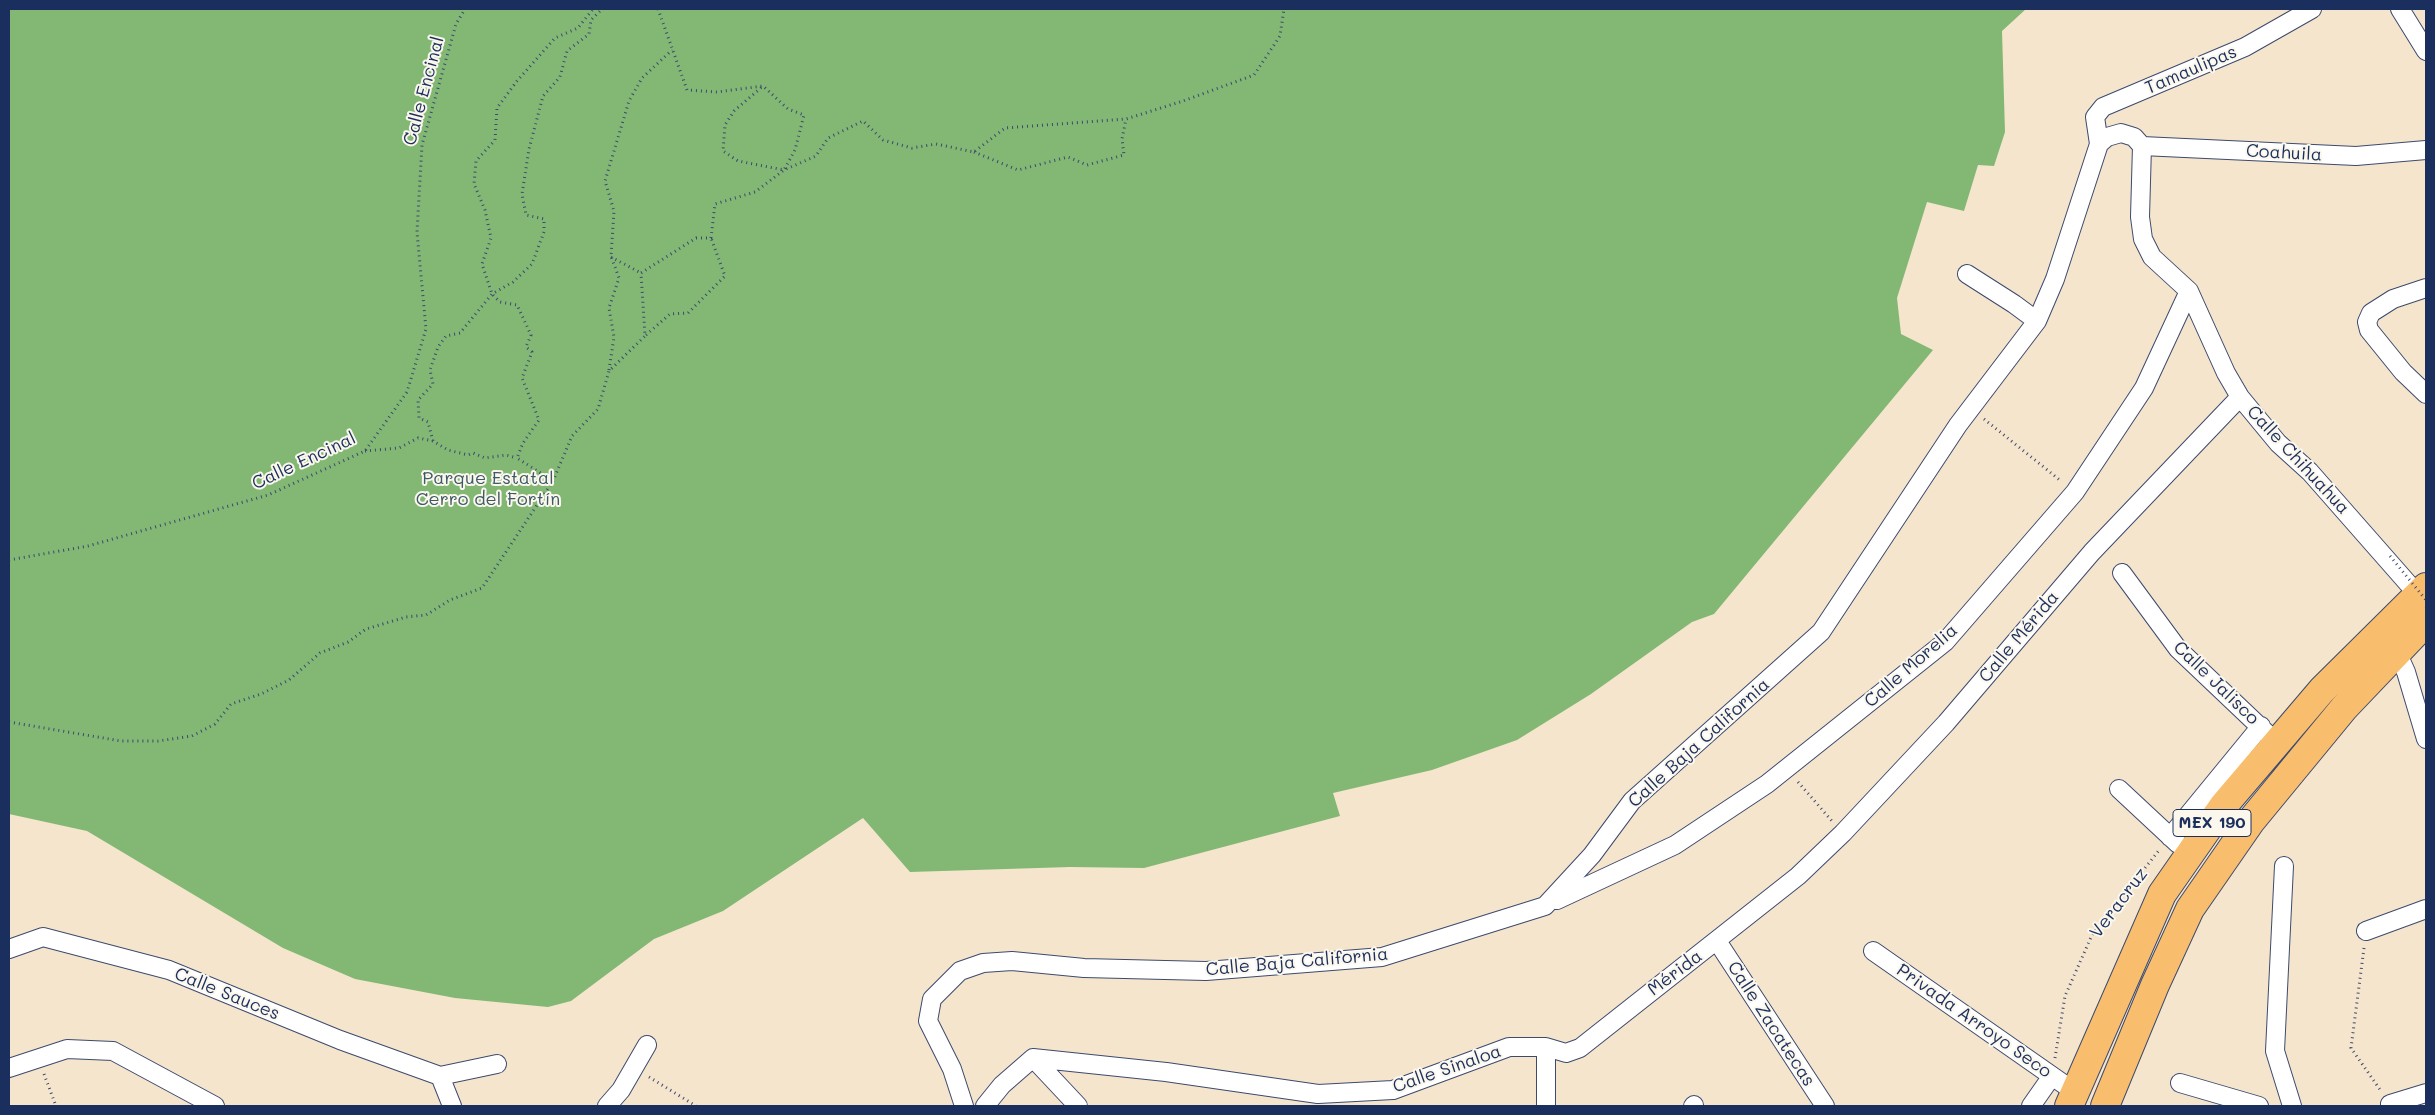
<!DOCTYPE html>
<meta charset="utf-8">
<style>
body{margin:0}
#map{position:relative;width:2435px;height:1115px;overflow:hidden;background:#f5e5cc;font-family:Mali,sans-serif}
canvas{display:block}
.frame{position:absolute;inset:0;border:10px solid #1b2f5e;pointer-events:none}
</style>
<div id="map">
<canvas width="2435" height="1115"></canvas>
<div class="frame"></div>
</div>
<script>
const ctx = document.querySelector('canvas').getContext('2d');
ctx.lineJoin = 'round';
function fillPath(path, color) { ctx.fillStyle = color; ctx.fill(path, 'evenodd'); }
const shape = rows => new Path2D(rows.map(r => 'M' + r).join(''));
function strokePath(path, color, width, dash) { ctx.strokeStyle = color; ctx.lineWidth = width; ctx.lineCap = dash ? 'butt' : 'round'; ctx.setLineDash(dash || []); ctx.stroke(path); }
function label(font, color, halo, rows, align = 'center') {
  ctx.font = font + ' Mali,sans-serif'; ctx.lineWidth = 4; ctx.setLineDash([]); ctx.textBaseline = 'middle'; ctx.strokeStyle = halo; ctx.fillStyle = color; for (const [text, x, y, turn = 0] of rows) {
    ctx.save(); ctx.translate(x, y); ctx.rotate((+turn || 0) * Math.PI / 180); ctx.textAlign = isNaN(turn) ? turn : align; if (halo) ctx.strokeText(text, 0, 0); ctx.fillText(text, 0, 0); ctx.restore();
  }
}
fillPath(shape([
 [9,9,2026,9,2002,31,2005,132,1994,166,1978,165,1964,211,1927,202,1897,298,1901,334,1933,350,1714,614,1692,622,1591,694,1517,740,1432,770,1333,793,1340,816,1144,868,1070,867,910,872,863,818,723,911,654,939,571,1001,548,1007,455,998,355,979,283,948,87,831,9,814]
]), '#82b874');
const minor = shape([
 [2400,9,2426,51],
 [2099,144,2095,117,2103,107,2245,47,2312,9],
 [2142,146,2356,156,2426,150],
 [1967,274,2014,304,2037,321],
 [2426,288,2393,299,2371,313,2367,322,2369,330,2403,372,2426,394],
 [2122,573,2178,649,2277,743],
 [2397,652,2406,672,2426,739],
 [2119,789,2178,844],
 [2170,837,2261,726],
 [2284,866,2275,1051,2292,1106],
 [1557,900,1675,845,1767,784,1945,642,2075,492,2144,388,2189,291],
 [2366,931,2426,909],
 [1717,941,1825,1106],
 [9,949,43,937,169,970,340,1040,440,1076,497,1064],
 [1873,951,2075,1092],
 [1033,1058,1166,1072,1318,1094,1393,1090,1509,1047,1546,1047,1566,1053,1580,1048,1798,876,1843,833,1946,723,2092,552,2240,397],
 [9,1068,67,1049,113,1051,215,1106],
 [440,1076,452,1106],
 [2180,1083,2259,1106],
 [2390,1104,2426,1093],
 [607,1106,621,1090,647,1045],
 [964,1106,952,1069,928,1021,932,999,960,971,983,963,1012,961,1084,968,1206,971,1382,957,1545,906,1592,855,1632,801,1821,632,1958,425,2037,321,2055,279,2099,144,2107,137,2121,133,2134,137,2142,146,2140,217,2143,239,2152,257,2189,291,2226,373,2240,397,2278,443,2310,472,2419,596],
 [985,1106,1002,1085,1033,1058,1078,1106],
 [1546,1106,1546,1047],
 [1693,1106,1694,1105],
 [2031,1106,2052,1076]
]);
const primary = shape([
 [2069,1106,2162,894,2224,805,2322,690,2426,587],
 [2105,1106,2155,985,2190,909,2251,821,2344,708,2426,622]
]);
strokePath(minor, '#3c4a6e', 20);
strokePath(primary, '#3c4a6e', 30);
strokePath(shape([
 [658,9,687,90,717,92,763,86,788,109,804,115,795,150,784,170,738,161,723,151,725,125,734,111,763,86],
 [974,152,1018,170,1068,157,1087,165,1124,155,1122,139,1126,119],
 [611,257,641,273],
 [646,335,670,314,688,313,725,276,711,238],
 [609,370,614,337,609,308,619,278,611,256,614,211,605,181,629,101,642,78,672,50],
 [1984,419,2061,481],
 [433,441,428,422,419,418,418,400,433,384,430,370,438,347,446,336,460,333,492,294,513,282,532,264,544,232,544,219,526,215,522,194,529,149,543,96,560,77,567,51,589,34,591,20,602,9],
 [365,451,399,448,418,438,433,441,448,450,468,455,473,453,485,458,506,455,517,458],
 [553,481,517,458,523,443,539,420,522,378,532,352,526,347,531,335,517,305,500,302,492,294,482,264,491,238,485,210,474,184,476,161,495,140,497,108,517,81,555,38,578,28,593,9],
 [9,560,88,546,268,495,365,451,407,392,426,329,417,232,422,145,456,24,465,9],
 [9,722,121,741,158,741,192,736,215,724,231,704,261,694,289,680,320,653,348,642,366,629,406,617,426,615,450,600,482,588,553,481,572,436,598,409,609,371,645,336,641,273,696,238,711,238,715,204,755,192,784,170,816,156,828,138,863,121,883,140,912,148,936,144,974,152,1005,128,1126,119,1183,101,1254,75,1280,36,1284,9],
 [1798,782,1832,821],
 [2364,948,2351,1048,2381,1091],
 [2055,1058,2065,996,2092,935,2160,849],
 [44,1074,56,1106],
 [649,1077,696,1106]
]), '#3c4a6e', 3, [1, 4]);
strokePath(minor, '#fff', 18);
strokePath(primary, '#f9be6d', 28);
strokePath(shape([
 [2390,556,2426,600]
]), '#3c4a6e', 3, [1, 4]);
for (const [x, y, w] of [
 [2212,823,78]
]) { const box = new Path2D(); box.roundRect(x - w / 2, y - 13.5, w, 27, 4); ctx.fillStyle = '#fbf7ec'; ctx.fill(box); strokePath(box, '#1b2f5e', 1); }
label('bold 16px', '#1b2f5e', null, [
 ["MEX 190",2212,823]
]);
label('18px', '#1b2f5e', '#fbf7ec', [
 ["Tamaulipas",2191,70,-23],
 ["Calle Encinal",424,91,-75],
 ["Coahuila",2284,153,3],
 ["Calle Chihuahua",2298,460,47],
 ["Calle Encinal",304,461,-25],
 ["Calle Mérida",2019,637,-50],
 ["Calle Morelia",1911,666,-41],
 ["Calle Jalisco",2216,683,44],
 ["Calle Baja California",1699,743,-42],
 ["Veracruz",2119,903,-53],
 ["Calle Baja California",1297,962,-5],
 ["Mérida",1675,973,-37],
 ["Calle Sauces",227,994,22],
 ["Privada Arroyo Seco",1974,1021,35],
 ["Calle Zacatecas",1771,1024,57],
 ["Calle Sinaloa",1447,1069,-19]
]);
label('18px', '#3d5968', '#fbf7ec', [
 ["Parque Estatal",488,478],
 ["Cerro del Fortín",488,499]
]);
</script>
